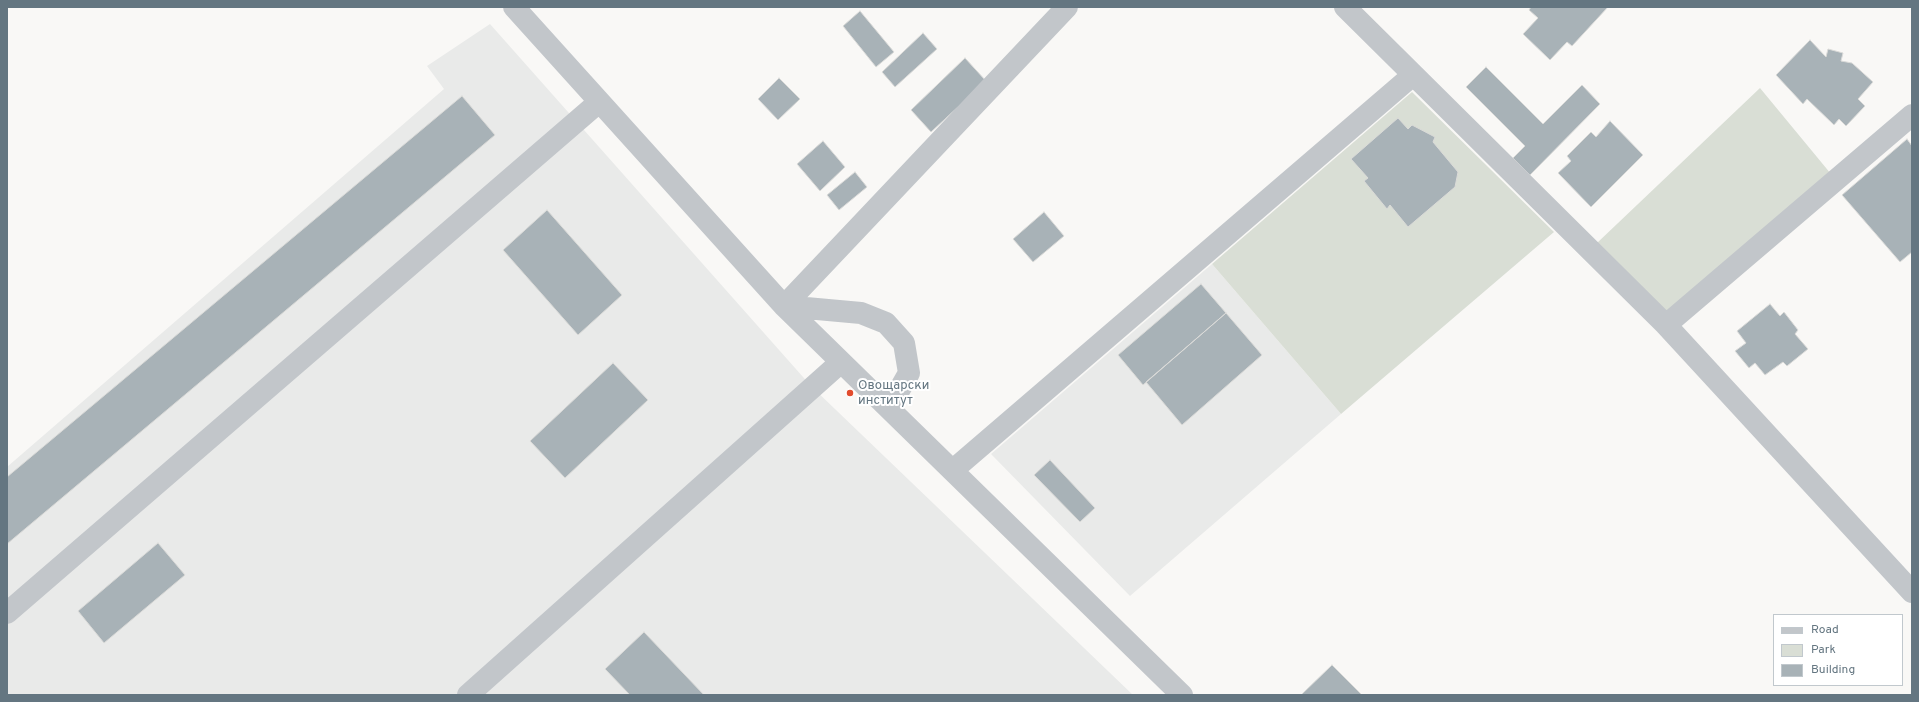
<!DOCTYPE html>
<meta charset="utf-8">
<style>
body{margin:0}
#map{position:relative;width:1919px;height:702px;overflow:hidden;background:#f9f8f6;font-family:Overpass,sans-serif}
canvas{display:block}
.frame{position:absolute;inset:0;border:8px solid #647681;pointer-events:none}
.legend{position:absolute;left:1773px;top:614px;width:130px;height:72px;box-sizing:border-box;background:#fff;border:1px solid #c1c8cd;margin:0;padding:5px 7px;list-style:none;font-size:12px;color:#647681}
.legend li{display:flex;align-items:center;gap:8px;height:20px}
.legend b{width:20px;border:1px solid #c1c8cd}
</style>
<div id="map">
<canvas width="1919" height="702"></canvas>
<div class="frame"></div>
<ul class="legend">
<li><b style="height:5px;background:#c2c6ca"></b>Road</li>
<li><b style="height:11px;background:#d9ded5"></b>Park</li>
<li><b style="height:11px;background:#a8b2b7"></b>Building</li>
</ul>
</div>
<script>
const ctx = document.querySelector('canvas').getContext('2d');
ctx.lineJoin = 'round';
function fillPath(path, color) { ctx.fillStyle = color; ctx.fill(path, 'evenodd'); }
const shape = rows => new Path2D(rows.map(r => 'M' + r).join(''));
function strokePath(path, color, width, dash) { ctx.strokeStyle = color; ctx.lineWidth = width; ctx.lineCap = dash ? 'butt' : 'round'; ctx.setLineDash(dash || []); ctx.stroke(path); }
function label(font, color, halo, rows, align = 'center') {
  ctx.font = font + ' Overpass,sans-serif'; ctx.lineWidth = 4; ctx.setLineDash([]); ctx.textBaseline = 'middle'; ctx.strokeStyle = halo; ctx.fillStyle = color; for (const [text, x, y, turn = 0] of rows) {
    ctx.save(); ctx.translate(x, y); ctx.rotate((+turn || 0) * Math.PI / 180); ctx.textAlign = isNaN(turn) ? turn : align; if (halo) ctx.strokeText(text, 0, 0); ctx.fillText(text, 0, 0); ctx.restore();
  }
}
fillPath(shape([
 [490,24,811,386,1133,695,7,695,7,467,444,89,427,66],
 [1212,264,1341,414,1130,596,991,454]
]), '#e9eae9');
fillPath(shape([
 [1760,88,1831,174,1666,313,1597,243],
 [1412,92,1554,232,1341,414,1212,264]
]), '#d9ded5');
const building = shape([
 [1531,7,1608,7,1572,46,1567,42,1550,60,1523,34,1538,18,1529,10,1531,7],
 [860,11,894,52,876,67,843,26,860,11],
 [923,33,937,49,895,87,882,72,923,33],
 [1810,40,1826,57,1828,49,1843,53,1841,61,1852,63,1873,82,1858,99,1865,106,1846,126,1839,119,1834,125,1807,99,1803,104,1776,75,1810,40],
 [965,58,986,81,931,132,911,110,965,58],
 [1486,67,1543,124,1582,85,1600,104,1530,175,1513,158,1525,146,1466,87,1486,67],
 [779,78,800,99,778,120,758,99,779,78],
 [462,96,495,135,7,544,7,477,462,96],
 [1398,118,1408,129,1412,125,1435,137,1433,142,1458,172,1455,187,1408,227,1390,205,1387,209,1364,181,1368,178,1351,159,1398,118],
 [1610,121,1643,155,1591,207,1558,173,1571,161,1567,156,1591,132,1596,137,1610,121],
 [1907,139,1912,146,1912,252,1900,262,1842,195,1907,139],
 [823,141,845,167,820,191,797,164,823,141],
 [855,172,867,187,839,210,827,195,855,172],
 [547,210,622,295,578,335,503,250,547,210],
 [1044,212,1064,236,1033,262,1013,239,1044,212],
 [1201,284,1226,313,1143,385,1118,355,1201,284],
 [1770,304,1780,316,1784,312,1798,330,1795,334,1808,349,1787,366,1783,362,1765,375,1755,363,1749,368,1735,351,1746,343,1737,331,1770,304],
 [1226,313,1262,355,1182,425,1146,382,1226,313],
 [613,363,648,400,565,478,530,441,613,363],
 [1050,460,1095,508,1080,522,1034,475,1050,460],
 [158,543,185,575,104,643,78,611,158,543],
 [644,632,704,695,630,695,605,669,644,632],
 [1332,665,1362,695,1301,695,1332,665]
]);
fillPath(building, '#a8b2b7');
strokePath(building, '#dadad8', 1);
strokePath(shape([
 [514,7,784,306,1182,695],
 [1345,7,1666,325,1912,592],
 [784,306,1067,7],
 [784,306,861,313,886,323,904,343,909,373,889,408],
 [1666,325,1912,115],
 [953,470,1413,75],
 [7,613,599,102],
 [468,695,841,362]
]), '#c2c6ca', 22);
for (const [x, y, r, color] of [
 [850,393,4,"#e24b2d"]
]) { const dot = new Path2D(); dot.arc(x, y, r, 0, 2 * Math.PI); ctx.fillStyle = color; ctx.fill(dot); strokePath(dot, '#fff', 1.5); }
label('13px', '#647681', '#fff', [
 ["Овощарски",858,386],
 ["институт",858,401]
], 'left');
</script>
